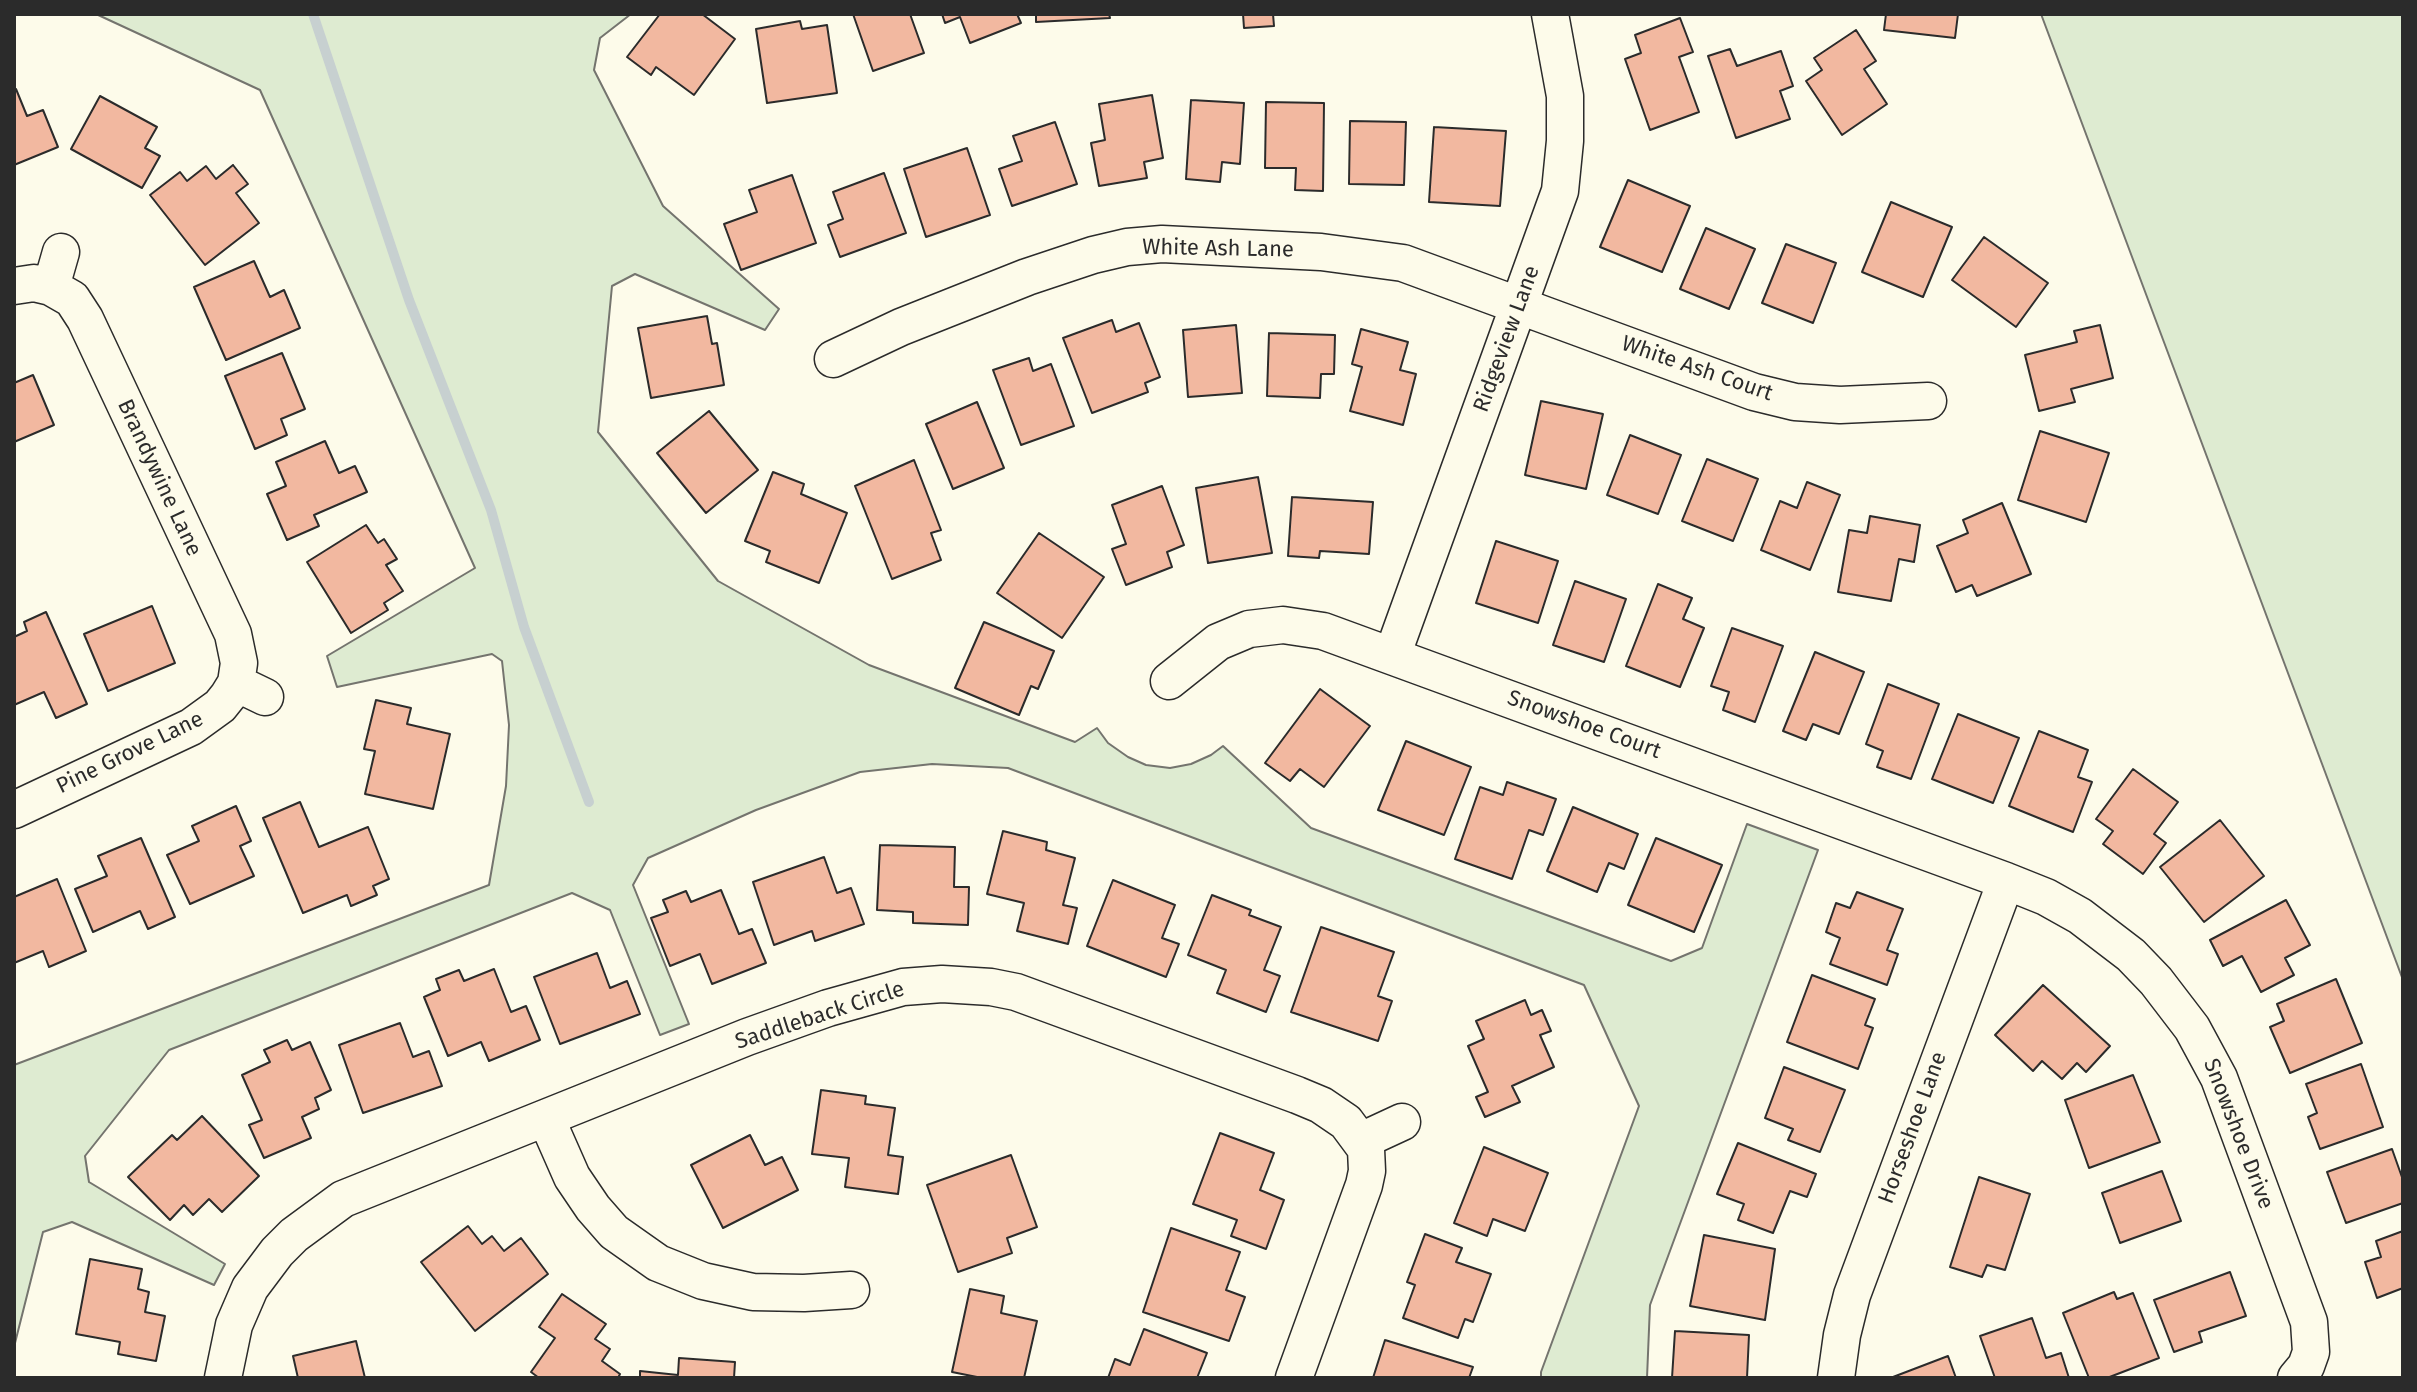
<!DOCTYPE html>
<style>
body{margin:0}
#map{position:relative;width:2417px;height:1392px;overflow:hidden;background:#fdfbea;font-family:"Fira Sans",sans-serif}
canvas{display:block}
.frame{position:absolute;inset:0;border:16px solid #2b2b2b;pointer-events:none}
</style>
<div id="map">
<canvas width="2417" height="1392"></canvas>
<div class="frame"></div>
</div>
<script>
const ctx = document.querySelector('canvas').getContext('2d');
ctx.lineJoin = 'round';
function fillPath(path, color) { ctx.fillStyle = color; ctx.fill(path, 'evenodd'); }
const shape = rows => new Path2D(rows.map(r => 'M' + r).join(''));
function strokePath(path, color, width, dash) { ctx.strokeStyle = color; ctx.lineWidth = width; ctx.lineCap = dash ? 'butt' : 'round'; ctx.setLineDash(dash || []); ctx.stroke(path); }
function label(font, color, halo, rows, align = 'center') {
  ctx.font = font + ' "Fira Sans",sans-serif'; ctx.lineWidth = 6; ctx.setLineDash([]); ctx.textBaseline = 'middle'; ctx.strokeStyle = halo; ctx.fillStyle = color; for (const [text, x, y, turn = 0] of rows) {
    ctx.save(); ctx.translate(x, y); ctx.rotate((+turn || 0) * Math.PI / 180); ctx.textAlign = isNaN(turn) ? turn : align; if (halo) ctx.strokeText(text, 0, 0); ctx.fillText(text, 0, 0); ctx.restore();
  }
}
const green = shape([
 [96,14,631,14,600,38,594,70,663,206,779,309,765,330,635,274,612,286,598,432,718,581,869,665,1075,742,1097,728,1108,743,1128,757,1146,765,1170,768,1191,764,1211,755,1223,746,1311,828,1671,961,1702,948,1747,824,1818,850,1650,1305,1647,1378,1541,1378,1541,1372,1639,1106,1584,985,1008,768,932,764,860,772,756,810,648,858,633,885,689,1024,660,1035,610,910,572,893,169,1050,85,1156,89,1182,225,1264,214,1285,72,1222,43,1232,14,1347,14,1378,14,1065,489,885,506,786,509,725,502,661,492,654,337,687,327,656,475,568,260,90,96,14],
 [2041,14,2403,14,2403,980,2041,14]
]);
fillPath(green, '#deebd1');
strokePath(green, '#74746e', 2);
strokePath(shape([
 [313,14,409,300,491,510,524,627,589,802]
]), '#c7d0d0', 10);
const building = shape([
 [660,14,702,14,735,39,694,95,656,67,651,75,627,57,660,14],
 [853,14,910,14,924,53,873,71,853,14],
 [942,14,1017,14,1021,23,970,43,960,17,945,23,942,14],
 [1036,14,1109,14,1110,18,1036,22,1036,14],
 [1243,14,1273,14,1274,26,1244,28,1243,14],
 [1886,14,1958,14,1955,38,1884,30,1886,14],
 [1680,18,1693,52,1679,57,1699,112,1650,130,1625,59,1641,53,1635,35,1680,18],
 [800,21,802,29,827,25,837,93,767,103,756,29,800,21],
 [1856,30,1876,61,1864,69,1887,104,1842,135,1806,81,1822,70,1814,58,1856,30],
 [1730,49,1737,66,1781,51,1793,86,1780,91,1790,119,1736,138,1708,56,1730,49],
 [16,89,27,116,43,110,58,147,14,165,14,90,16,89],
 [1152,95,1163,158,1144,162,1147,178,1099,186,1091,143,1105,140,1099,104,1152,95],
 [100,96,157,127,145,148,160,156,142,188,71,149,100,96],
 [1191,100,1244,103,1240,164,1222,162,1220,182,1186,179,1191,100],
 [1266,102,1324,103,1323,191,1295,190,1296,168,1265,168,1266,102],
 [1350,121,1406,122,1404,185,1349,184,1350,121],
 [1055,122,1077,184,1012,206,999,169,1022,161,1013,136,1055,122],
 [1434,127,1506,131,1500,206,1429,202,1434,127],
 [967,148,990,215,926,237,904,169,967,148],
 [233,165,248,184,236,193,259,223,205,265,150,195,180,172,187,181,206,166,216,179,233,165],
 [884,173,906,233,840,257,828,225,843,219,833,192,884,173],
 [792,175,816,243,741,270,724,224,757,212,749,190,792,175],
 [1628,180,1690,206,1662,272,1600,247,1628,180],
 [1891,202,1952,227,1923,297,1862,272,1891,202],
 [1706,228,1755,249,1729,309,1680,289,1706,228],
 [1984,237,2048,283,2016,327,1952,280,1984,237],
 [1786,244,1836,263,1813,323,1762,303,1786,244],
 [254,261,270,297,284,290,300,328,226,360,194,287,254,261],
 [707,316,712,344,717,343,724,385,651,398,638,328,707,316],
 [1112,320,1116,332,1139,323,1160,377,1145,383,1148,392,1092,413,1063,338,1112,320],
 [1236,325,1242,393,1188,397,1183,330,1236,325],
 [2100,325,2113,378,2071,389,2075,402,2039,411,2025,355,2077,342,2074,331,2100,325],
 [1361,329,1408,342,1400,370,1416,374,1403,425,1350,411,1362,367,1352,364,1361,329],
 [1269,333,1335,335,1334,374,1321,374,1320,398,1267,396,1269,333],
 [282,353,305,409,281,419,287,435,255,449,225,376,282,353],
 [1029,358,1033,371,1051,364,1074,426,1021,445,993,370,1029,358],
 [33,375,54,425,14,442,14,383,33,375],
 [1541,401,1603,414,1586,489,1525,475,1541,401],
 [977,402,1004,468,953,489,926,424,977,402],
 [709,411,758,470,706,513,657,453,709,411],
 [2040,431,2109,453,2086,522,2018,500,2040,431],
 [1630,435,1681,455,1658,514,1607,495,1630,435],
 [325,441,339,473,355,466,367,492,314,515,319,526,287,540,267,494,286,486,276,462,325,441],
 [1707,459,1758,479,1733,541,1682,521,1707,459],
 [914,460,941,530,931,533,941,560,892,579,855,486,914,460],
 [773,472,804,484,801,494,847,513,819,583,766,562,770,551,745,541,773,472],
 [1258,477,1272,553,1208,563,1196,488,1258,477],
 [1807,482,1840,495,1810,570,1761,550,1780,501,1797,508,1807,482],
 [1162,486,1184,545,1167,552,1172,567,1126,585,1112,549,1126,544,1112,505,1162,486],
 [1292,497,1373,502,1369,554,1320,551,1319,558,1288,556,1292,497],
 [2002,503,2031,574,1977,596,1972,585,1956,592,1937,546,1968,533,1963,520,2002,503],
 [1870,516,1920,525,1914,562,1899,559,1891,601,1838,592,1849,530,1867,533,1870,516],
 [366,525,378,543,384,539,397,559,386,565,403,591,384,603,388,610,351,633,307,562,366,525],
 [1039,533,1104,577,1062,638,997,593,1039,533],
 [1496,541,1558,561,1538,623,1476,603,1496,541],
 [1575,581,1626,599,1604,662,1553,645,1575,581],
 [1658,584,1692,598,1683,619,1704,628,1680,687,1626,666,1658,584],
 [152,606,175,663,108,691,84,634,152,606],
 [46,612,87,704,56,718,44,692,14,705,14,637,27,631,24,622,46,612],
 [984,622,1054,651,1038,689,1031,686,1019,715,955,688,984,622],
 [1732,628,1783,646,1755,722,1723,710,1729,692,1711,686,1732,628],
 [1815,652,1864,672,1839,734,1813,724,1806,740,1783,731,1815,652],
 [1888,684,1939,704,1911,779,1877,767,1883,751,1866,744,1888,684],
 [1320,689,1370,726,1324,787,1300,769,1290,781,1265,763,1320,689],
 [376,700,411,708,407,724,450,734,433,809,365,794,375,751,364,749,376,700],
 [1958,714,2019,738,1993,803,1932,779,1958,714],
 [2039,731,2088,750,2078,777,2092,782,2073,832,2009,806,2039,731],
 [1406,741,1471,767,1444,835,1378,810,1406,741],
 [2133,769,2178,802,2154,834,2166,843,2143,874,2103,844,2113,831,2096,819,2133,769],
 [1507,782,1556,799,1543,835,1529,830,1512,879,1455,859,1480,787,1503,795,1507,782],
 [300,802,319,847,368,827,389,879,373,886,377,895,351,906,347,895,303,913,263,818,300,802],
 [236,806,251,841,240,846,254,876,190,904,167,855,199,841,192,826,236,806],
 [1573,807,1638,834,1624,869,1609,863,1597,892,1547,871,1573,807],
 [2220,820,2264,876,2204,922,2160,867,2220,820],
 [1003,831,1047,842,1046,850,1075,858,1063,905,1077,908,1068,944,1017,931,1024,903,987,894,1003,831],
 [141,838,175,917,148,929,140,911,93,932,75,889,107,876,98,856,141,838],
 [1656,838,1722,865,1694,932,1628,905,1656,838],
 [880,845,955,847,954,887,969,887,968,925,913,923,913,912,877,910,880,845],
 [824,857,837,893,851,888,864,924,815,941,812,931,774,945,753,882,824,857],
 [57,879,86,951,49,967,43,951,14,963,14,897,57,879],
 [1113,880,1175,905,1162,938,1179,944,1166,977,1087,946,1113,880],
 [721,890,739,934,752,929,766,963,712,984,700,954,670,966,651,918,668,912,663,900,686,891,691,902,721,890],
 [1857,892,1903,909,1887,950,1898,954,1887,985,1830,964,1840,938,1826,932,1836,903,1850,908,1857,892],
 [1212,895,1251,910,1249,915,1281,927,1264,970,1280,976,1266,1012,1217,993,1226,970,1188,955,1212,895],
 [2286,900,2310,945,2285,958,2294,975,2261,992,2242,956,2223,966,2210,940,2286,900],
 [1321,927,1394,952,1378,996,1392,1001,1378,1041,1291,1012,1321,927],
 [597,953,610,988,627,981,640,1014,560,1044,534,977,597,953],
 [494,969,511,1012,526,1006,540,1040,489,1061,481,1042,448,1056,424,997,440,990,436,979,459,970,464,981,494,969],
 [1812,975,1875,999,1865,1025,1873,1028,1858,1069,1787,1042,1812,975],
 [2336,979,2362,1043,2290,1073,2270,1027,2284,1021,2277,1004,2336,979],
 [2043,985,2110,1046,2086,1072,2077,1063,2062,1079,2042,1061,2033,1071,1995,1035,2043,985],
 [1525,1000,1531,1015,1542,1010,1551,1031,1540,1035,1554,1067,1512,1086,1520,1102,1485,1117,1476,1097,1488,1092,1468,1046,1484,1039,1476,1021,1525,1000],
 [400,1023,413,1057,429,1051,442,1086,363,1113,339,1045,400,1023],
 [287,1040,292,1050,310,1042,331,1090,315,1098,319,1109,302,1117,311,1138,264,1158,249,1125,262,1120,242,1075,270,1062,264,1050,287,1040],
 [2361,1064,2383,1127,2320,1149,2308,1117,2317,1113,2306,1084,2361,1064],
 [1784,1067,1845,1090,1820,1152,1788,1140,1793,1129,1765,1118,1784,1067],
 [2133,1075,2160,1142,2089,1168,2065,1100,2133,1075],
 [821,1090,866,1096,865,1104,895,1108,888,1155,903,1157,898,1194,845,1187,849,1158,812,1154,821,1090],
 [202,1116,259,1176,222,1212,209,1199,193,1215,184,1205,170,1220,128,1177,172,1135,177,1140,202,1116],
 [1220,1133,1274,1153,1260,1190,1284,1200,1266,1249,1231,1236,1237,1220,1193,1204,1220,1133],
 [750,1135,765,1165,782,1157,798,1190,723,1228,691,1165,750,1135],
 [1738,1143,1816,1174,1807,1197,1790,1191,1773,1233,1738,1220,1744,1204,1717,1194,1738,1143],
 [1484,1147,1548,1173,1525,1231,1493,1219,1487,1236,1454,1223,1484,1147],
 [2392,1149,2403,1180,2403,1203,2346,1223,2327,1172,2392,1149],
 [1011,1155,1037,1227,1007,1238,1012,1253,958,1272,927,1185,1011,1155],
 [2162,1171,2181,1221,2120,1243,2102,1193,2162,1171],
 [1979,1177,2030,1194,2005,1270,1987,1265,1982,1277,1950,1267,1979,1177],
 [468,1226,482,1244,492,1236,504,1251,521,1238,548,1274,475,1331,421,1262,468,1226],
 [1171,1228,1240,1252,1226,1290,1245,1297,1229,1341,1143,1312,1171,1228],
 [2403,1231,2403,1288,2377,1298,2365,1262,2381,1257,2376,1241,2403,1231],
 [1425,1234,1462,1248,1456,1262,1491,1274,1473,1322,1465,1319,1458,1338,1403,1318,1415,1285,1407,1282,1425,1234],
 [1704,1235,1775,1249,1765,1320,1690,1306,1704,1235],
 [90,1259,142,1269,138,1289,149,1292,145,1312,165,1316,156,1361,118,1354,120,1342,76,1334,90,1259],
 [2230,1272,2246,1316,2199,1332,2202,1342,2174,1352,2154,1300,2230,1272],
 [970,1289,1004,1296,1001,1313,1037,1321,1024,1378,982,1378,952,1372,970,1289],
 [2114,1292,2117,1299,2133,1293,2159,1358,2107,1378,2089,1378,2063,1313,2114,1292],
 [562,1294,606,1324,595,1339,610,1349,602,1361,620,1374,618,1378,539,1378,531,1372,555,1338,539,1327,562,1294],
 [2032,1318,2046,1358,2061,1353,2069,1378,1995,1378,1980,1336,2032,1318],
 [1144,1329,1207,1353,1197,1378,1108,1378,1115,1359,1130,1365,1144,1329],
 [1675,1331,1749,1335,1747,1378,1672,1378,1675,1331],
 [1385,1340,1473,1367,1469,1378,1373,1378,1385,1340],
 [356,1341,365,1378,298,1378,293,1356,356,1341],
 [1948,1356,1956,1378,1893,1378,1893,1377,1948,1356],
 [679,1358,735,1362,734,1378,640,1378,640,1371,678,1375,679,1358]
]);
fillPath(building, '#f2b8a0');
strokePath(building, '#2b2b2b', 2);
const minor = shape([
 [14,286,34,283,51,287,72,299,85,319,233,634,239,663,236,683,228,696,220,706,191,727,14,810],
 [51,287,61,252],
 [833,359,901,327,1027,277,1093,255,1127,247,1162,244,1321,252,1403,263,1754,392,1795,402,1840,405,1928,401],
 [1392,656,1560,191,1565,141,1565,96,1550,14],
 [1169,681,1218,642,1249,629,1283,625,1323,631,2006,881,2046,897,2080,916,2131,955,2156,981,2192,1028,2219,1078,2309,1322,2311,1352,2306,1366,2296,1378],
 [236,683,265,697],
 [546,1118,572,1177,593,1208,614,1232,658,1263,703,1281,753,1292,804,1293,851,1290],
 [1361,1141,1402,1122],
 [223,1378,234,1325,250,1288,277,1252,294,1235,343,1199,747,1037,828,1008,903,987,942,984,991,987,1016,992,1297,1095,1321,1105,1346,1122,1366,1149,1367,1171,1364,1185,1294,1378],
 [1836,1378,1842,1335,1852,1295,2006,881]
]);
strokePath(minor, '#2b2b2b', 39);
strokePath(minor, '#fdfbea', 36);
label('22px', '#2b2b2b', '#fdfbea', [
 ["White Ash Lane",1218,249,1],
 ["Ridgeview Lane",1507,339,-70],
 ["White Ash Court",1697,369,19],
 ["Brandywine Lane",159,478,65],
 ["Snowshoe Court",1584,725,20],
 ["Pine Grove Lane",130,753,-26],
 ["Saddleback Circle",820,1016,-18],
 ["Horseshoe Lane",1913,1128,-70],
 ["Snowshoe Drive",2238,1134,69]
]);
</script>
